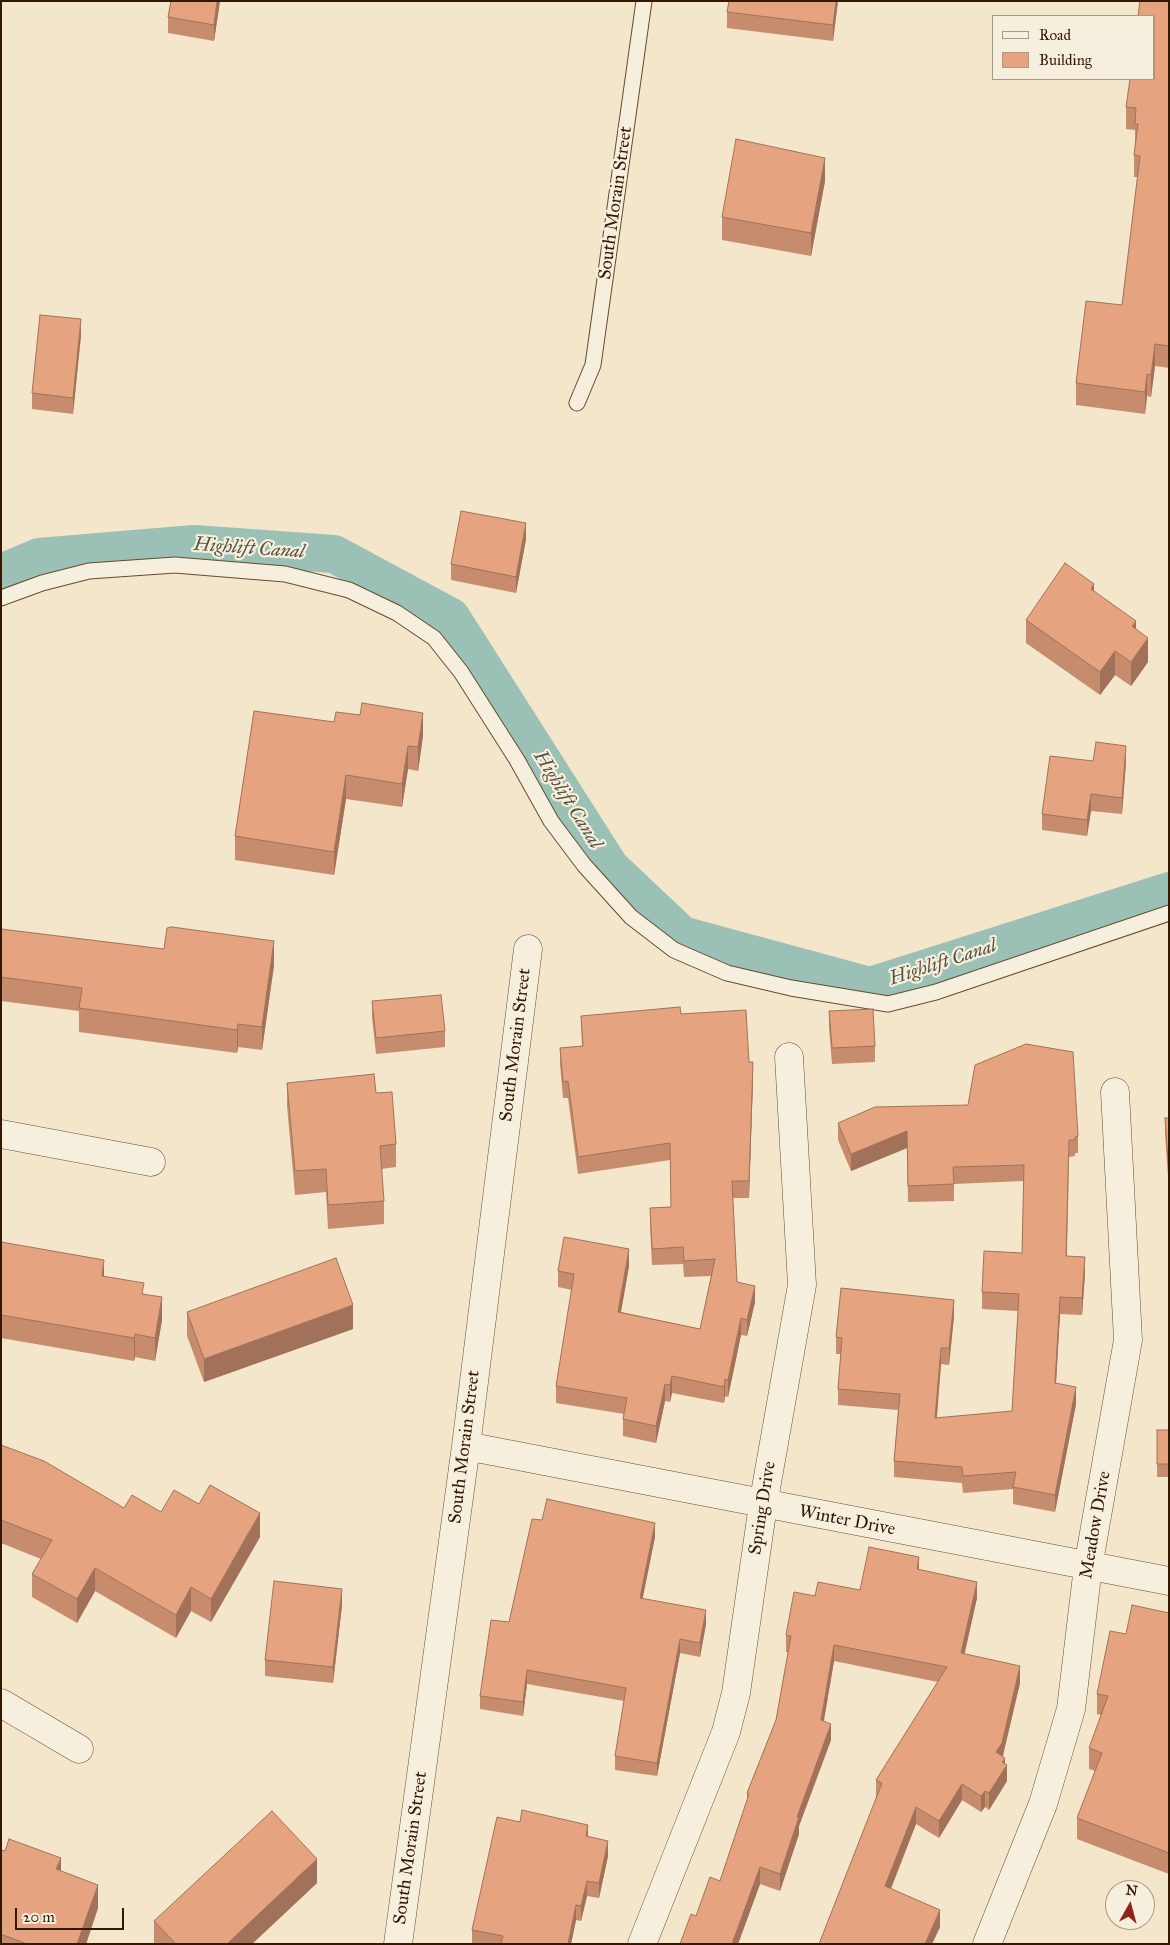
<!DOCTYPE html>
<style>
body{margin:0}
#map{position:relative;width:1170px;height:1945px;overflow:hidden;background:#f3e6ca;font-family:"IM FELL Great Primer",serif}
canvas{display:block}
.frame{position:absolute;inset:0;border:2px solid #341900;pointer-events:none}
.legend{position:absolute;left:992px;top:15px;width:162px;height:65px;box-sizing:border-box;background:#f7efdd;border:1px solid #a99985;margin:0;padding:6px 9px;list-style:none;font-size:15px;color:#341900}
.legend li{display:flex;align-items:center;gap:10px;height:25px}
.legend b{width:25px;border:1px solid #a99985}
.north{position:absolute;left:1105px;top:1880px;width:50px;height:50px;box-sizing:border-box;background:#f7efdd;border:1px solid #a99985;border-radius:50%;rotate:7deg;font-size:14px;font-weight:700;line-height:20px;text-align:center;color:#341900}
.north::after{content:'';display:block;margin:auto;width:18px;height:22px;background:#8f2418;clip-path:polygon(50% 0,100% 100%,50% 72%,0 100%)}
.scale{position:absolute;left:15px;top:1908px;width:109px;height:22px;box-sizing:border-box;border:2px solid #341900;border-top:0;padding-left:6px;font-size:15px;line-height:18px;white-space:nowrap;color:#341900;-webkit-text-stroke:4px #f7efdd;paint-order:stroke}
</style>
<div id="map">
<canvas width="1170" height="1945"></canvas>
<div class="frame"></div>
<ul class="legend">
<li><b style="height:6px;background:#f7efdd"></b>Road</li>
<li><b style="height:14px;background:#e6a37f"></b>Building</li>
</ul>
<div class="north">N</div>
<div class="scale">20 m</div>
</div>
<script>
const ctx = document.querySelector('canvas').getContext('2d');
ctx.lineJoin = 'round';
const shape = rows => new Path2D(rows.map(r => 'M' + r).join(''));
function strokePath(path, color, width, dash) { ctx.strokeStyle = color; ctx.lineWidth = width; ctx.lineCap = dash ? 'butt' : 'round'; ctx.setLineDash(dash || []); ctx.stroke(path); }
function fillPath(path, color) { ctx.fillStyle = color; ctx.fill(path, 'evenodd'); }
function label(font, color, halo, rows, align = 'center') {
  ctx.font = font + ' "IM FELL Great Primer",serif'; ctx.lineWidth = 4.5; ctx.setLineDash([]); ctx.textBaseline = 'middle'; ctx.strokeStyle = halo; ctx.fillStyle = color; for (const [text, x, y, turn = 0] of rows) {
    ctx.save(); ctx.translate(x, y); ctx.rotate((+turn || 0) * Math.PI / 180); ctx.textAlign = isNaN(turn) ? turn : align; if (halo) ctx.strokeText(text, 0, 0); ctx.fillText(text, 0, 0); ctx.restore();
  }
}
strokePath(shape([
 [1,573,39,557,194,544,334,554,451,617,610,867,682,935,870,986,1169,891]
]), '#9bc0b5', 38);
const lane = shape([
 [577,403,593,365,644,1],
 [1,598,42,583,89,571,175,565,285,574,349,590,397,613,434,638,461,672,517,760,551,821,584,865,631,917,674,950,727,973,791,988,888,1004,936,992,1169,913]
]);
const street = shape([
 [1,1134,151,1162],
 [466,1446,1169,1581],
 [1,1703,79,1749],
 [398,1944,466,1446,528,949],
 [642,1944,726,1732,736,1693,763,1505,802,1285,789,1057],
 [987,1944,1043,1804,1071,1709,1088,1567,1128,1340,1115,1092]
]);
strokePath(lane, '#644c32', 17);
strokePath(street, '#644c32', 29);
strokePath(lane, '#f7efdd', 15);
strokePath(street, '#f7efdd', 28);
fillPath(shape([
 [171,1,220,1,214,41,168,33,168,17],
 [729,1,838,1,833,41,727,28,727,12],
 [1169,1,1169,368,1155,366,1151,397,1147,396,1145,414,1076,405,1076,383,1122,305,1138,177,1134,177,1134,155,1135,146,1135,130,1126,129,1126,107],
 [825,181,811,256,722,240,722,217],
 [81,335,73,414,32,409,32,393],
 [526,539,516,593,451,580,451,564],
 [1094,592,1136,629,1148,662,1131,686,1115,675,1100,695,1026,643,1026,620],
 [254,711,423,736,418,771,408,769,402,807,346,799,334,875,235,860,235,836],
 [1093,761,1126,762,1122,814,1091,811,1087,836,1042,830,1042,814],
 [1,929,274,965,262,1050,238,1047,237,1053,79,1032,79,1011,1,1001],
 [372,1001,445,1031,445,1047,376,1054,372,1018],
 [829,1011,875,1046,875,1062,832,1064,829,1027],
 [681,1014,749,1062,753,1079,749,1198,733,1198,737,1282,755,1302,747,1336,741,1335,728,1397,725,1396,724,1403,672,1393,670,1402,665,1401,656,1443,623,1436,623,1419,624,1414,556,1403,556,1386,572,1290,558,1287,558,1271,629,1266,621,1312,700,1329,711,1276,684,1277,683,1264,652,1265,650,1225,650,1208,671,1207,670,1160,578,1174,568,1098,563,1098,560,1064,560,1048,582,1046,581,1016],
 [287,1083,376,1093,396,1144,396,1167,381,1169,384,1201,384,1224,328,1229,326,1192,295,1195,287,1106],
 [1165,1118,1169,1118,1169,1191,1165,1133],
 [838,1123,1078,1136,1078,1153,1075,1153,1075,1156,1069,1157,1067,1256,1085,1274,1082,1315,1060,1314,1056,1383,1076,1404,1055,1512,1013,1504,1013,1489,963,1493,962,1483,894,1477,894,1461,898,1410,838,1405,838,1389,841,1354,836,1354,836,1337,954,1316,949,1365,941,1364,937,1418,1012,1411,1018,1311,982,1309,982,1292,1022,1253,1024,1181,954,1184,954,1201,908,1202,907,1148,851,1171,838,1140],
 [1,1242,104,1277,144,1294,162,1320,155,1361,135,1357,134,1361,1,1338],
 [187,1312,353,1329,204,1382,187,1336],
 [1157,1430,1169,1430,1169,1477,1157,1477],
 [1,1445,124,1508,161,1512,260,1537,211,1622,191,1611,176,1638,95,1591,77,1623,32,1597,32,1574,41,1559,1,1543],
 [655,1537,642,1599,706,1624,700,1657,680,1653,657,1776,615,1770,615,1756,624,1701,527,1684,523,1716,480,1709,480,1696,509,1622],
 [919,1569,977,1598,964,1654,1020,1683,1002,1756,1005,1764,1007,1781,989,1810,985,1807,981,1812,962,1800,939,1838,916,1824,891,1889,940,1927,932,1944,819,1944,877,1797,876,1797,876,1780,938,1682,834,1661,824,1721,831,1740,799,1826,799,1834,780,1891,760,1884,738,1944,680,1944,696,1916,720,1881,747,1801,747,1793,776,1720,788,1652,786,1652,786,1635,815,1596,860,1590],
 [342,1605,333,1683,265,1676,265,1660],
 [1169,1613,1169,1874,1077,1839,1077,1818,1095,1771,1089,1769,1089,1748,1101,1715,1097,1714,1097,1694,1126,1634],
 [588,1836,608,1856,599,1898,587,1896,581,1921,576,1920,571,1944,472,1944,472,1930],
 [1,1850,61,1871,98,1908,86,1944,1,1944],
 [317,1883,252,1944,154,1944,154,1921]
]), '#c68c6d');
fillPath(shape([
 [217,1,220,1,214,41,214,25],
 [836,1,838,1,833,41,833,25],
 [825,158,825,181,811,256,811,233],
 [81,319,81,335,73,414,73,398],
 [1155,344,1155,366,1151,397,1151,375],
 [1147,374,1147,396,1145,414,1145,392],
 [526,523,526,539,516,593,516,577],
 [1094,584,1094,607,1091,589],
 [1136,621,1136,644,1132,626],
 [1148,638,1148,662,1131,686,1131,662],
 [1115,651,1115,675,1100,695,1100,672],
 [423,713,423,736,418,771,418,747],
 [408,746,408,769,402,807,402,784],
 [1126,746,1126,762,1122,814,1122,798],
 [346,775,346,799,334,875,334,852],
 [1091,794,1091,811,1087,836,1087,820],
 [274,941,274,965,262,1050,262,1027],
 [238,1024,238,1047,237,1053,237,1030],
 [753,1062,753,1079,749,1198,749,1181],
 [907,1131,907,1148,851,1171,851,1154],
 [629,1249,629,1266,618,1328,618,1312],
 [1085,1257,1085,1274,1082,1315,1082,1298],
 [104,1260,104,1283,102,1276],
 [755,1286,755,1302,747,1336,747,1320],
 [162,1297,162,1320,155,1361,155,1338],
 [1060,1297,1060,1314,1055,1400,1055,1383],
 [954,1300,954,1316,949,1365,949,1348],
 [353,1305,353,1329,204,1382,204,1359],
 [741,1318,741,1335,728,1397,728,1380],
 [135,1334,135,1357,134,1361,134,1338],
 [941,1348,941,1364,935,1435,935,1418],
 [672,1376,672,1393,670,1402,670,1385],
 [725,1379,725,1396,724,1403,724,1387],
 [665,1384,665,1401,656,1443,656,1426],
 [1076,1387,1076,1404,1055,1512,1055,1495],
 [260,1513,260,1537,211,1622,211,1599],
 [655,1523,655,1537,640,1612,640,1598],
 [919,1557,919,1574,917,1569],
 [95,1568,95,1591,77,1623,77,1599],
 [977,1582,977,1598,961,1670,961,1653],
 [191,1587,191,1611,176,1638,176,1615],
 [342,1589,342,1605,333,1683,333,1667],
 [706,1610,706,1624,700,1657,700,1643],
 [680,1639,680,1653,657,1776,657,1763],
 [834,1645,834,1661,821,1736,821,1720],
 [1020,1666,1020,1683,1002,1760,996,1752],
 [527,1670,527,1684,523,1716,523,1702],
 [831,1724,831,1740,799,1826,799,1834,780,1891,780,1874,797,1817],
 [1005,1758,1005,1768,1007,1765,1007,1781,989,1810,989,1793],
 [962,1784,962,1800,939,1838,939,1821],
 [985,1791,985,1807,981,1812,981,1796],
 [916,1807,916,1824,885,1903,885,1886],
 [588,1825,588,1840,586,1836],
 [608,1841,608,1856,599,1898,599,1883],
 [61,1858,61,1882,56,1869],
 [317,1859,317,1883,252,1944,227,1944],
 [760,1867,760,1884,738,1944,732,1944],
 [587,1881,587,1896,581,1921,581,1906],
 [98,1885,98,1908,86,1944,77,1944],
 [576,1905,576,1920,571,1944,568,1944],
 [940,1910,940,1927,932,1944,925,1944]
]), '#a17259');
const building = shape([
 [171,1,217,1,214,25,168,17,171,1],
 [729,1,836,1,833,25,727,12,729,1],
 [1140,1,1169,1,1169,346,1155,344,1151,375,1147,374,1145,392,1076,383,1086,301,1122,305,1140,156,1134,155,1138,124,1135,124,1136,108,1126,107,1130,79,1154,79,1154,16,1138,16,1140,1],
 [736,139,825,158,811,233,722,217,736,139],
 [40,315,81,319,73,398,32,393,40,315],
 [461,511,526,523,516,577,451,564,461,511],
 [1065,563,1094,584,1091,589,1136,621,1132,626,1148,638,1131,662,1115,651,1100,672,1026,620,1065,563],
 [362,703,423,713,418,747,408,746,402,784,346,775,334,852,235,836,254,711,334,722,336,712,360,715,362,703],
 [1096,742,1126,746,1122,798,1091,794,1087,820,1042,814,1050,756,1093,761,1096,742],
 [172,927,274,941,262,1027,238,1024,237,1030,79,1008,82,988,1,977,1,929,164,949,167,928,172,927],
 [441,995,445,1031,376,1038,372,1001,441,995],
 [680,1007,681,1014,746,1010,749,1062,753,1062,749,1181,732,1181,737,1282,755,1286,747,1320,741,1318,728,1380,725,1379,724,1387,672,1376,670,1385,665,1384,656,1426,623,1419,627,1398,556,1386,574,1274,558,1271,564,1237,629,1249,618,1312,700,1329,715,1259,684,1261,683,1247,652,1249,650,1208,671,1207,670,1143,578,1157,568,1081,563,1082,560,1048,583,1046,581,1016,680,1007],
 [873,1009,875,1046,832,1048,829,1011,873,1009],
 [1026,1044,1073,1052,1078,1136,1075,1137,1075,1140,1069,1140,1066,1256,1085,1257,1082,1298,1060,1297,1055,1383,1076,1387,1055,1495,1013,1487,1016,1472,963,1476,962,1467,894,1461,900,1394,838,1389,842,1338,836,1337,841,1288,954,1300,949,1348,941,1348,935,1418,1012,1411,1019,1294,982,1292,984,1251,1022,1253,1024,1165,953,1167,954,1184,908,1186,907,1131,851,1154,838,1123,875,1107,968,1105,975,1065,1026,1044],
 [374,1074,376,1093,392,1092,396,1144,380,1146,384,1201,328,1205,326,1169,295,1171,287,1083,374,1074],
 [1165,1118,1169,1118,1169,1177,1165,1118],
 [1,1242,104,1260,102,1276,144,1283,142,1294,162,1297,155,1338,135,1334,134,1338,1,1315,1,1242],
 [336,1258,353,1305,204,1359,187,1312,336,1258],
 [1157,1430,1169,1430,1169,1464,1157,1464,1157,1430],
 [1,1445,44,1461,124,1508,132,1495,161,1512,174,1490,199,1504,210,1485,260,1513,211,1599,191,1587,176,1615,95,1568,77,1599,32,1574,52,1540,1,1520,1,1445],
 [547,1499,655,1523,640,1598,706,1610,700,1643,680,1639,657,1763,615,1756,626,1688,527,1670,523,1702,480,1696,491,1620,509,1622,532,1519,542,1520,547,1499],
 [869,1547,919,1557,917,1569,977,1582,961,1653,1020,1666,1002,1743,996,1752,1005,1758,1002,1762,1007,1765,989,1793,985,1791,981,1796,962,1784,939,1821,916,1807,885,1886,940,1910,925,1944,819,1944,882,1783,876,1780,947,1667,834,1645,821,1720,831,1724,797,1817,799,1817,780,1874,760,1867,732,1944,680,1944,691,1914,696,1916,710,1877,720,1881,749,1794,747,1793,776,1720,791,1636,786,1635,794,1592,815,1596,818,1582,860,1590,869,1547],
 [274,1581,342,1589,333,1667,265,1660,274,1581],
 [1132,1605,1169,1613,1169,1853,1077,1818,1102,1753,1089,1748,1108,1696,1097,1694,1110,1631,1126,1634,1132,1605],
 [522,1810,588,1825,586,1836,608,1841,599,1883,587,1881,581,1906,576,1905,568,1944,501,1944,503,1936,472,1930,497,1817,520,1822,522,1810],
 [272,1811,317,1859,227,1944,176,1944,154,1921,272,1811],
 [9,1839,61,1858,56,1869,98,1885,77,1944,27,1944,1,1934,1,1850,5,1851,9,1839]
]);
fillPath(building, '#e6a37f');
strokePath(building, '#a17259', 1);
label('18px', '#341900', '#f7efdd', [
 ["South Morain Street",616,203,-82],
 ["South Morain Street",516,1045,-83],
 ["South Morain Street",465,1447,-83],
 ["Spring Drive",763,1508,-81],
 ["Winter Drive",847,1521,11],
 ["Meadow Drive",1096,1525,-80],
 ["South Morain Street",411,1848,-82]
]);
label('italic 19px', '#58533f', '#f7efdd', [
 ["Highlift Canal",249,549,4],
 ["Highlift Canal",567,800,58],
 ["Highlift Canal",943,963,-18]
]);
</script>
